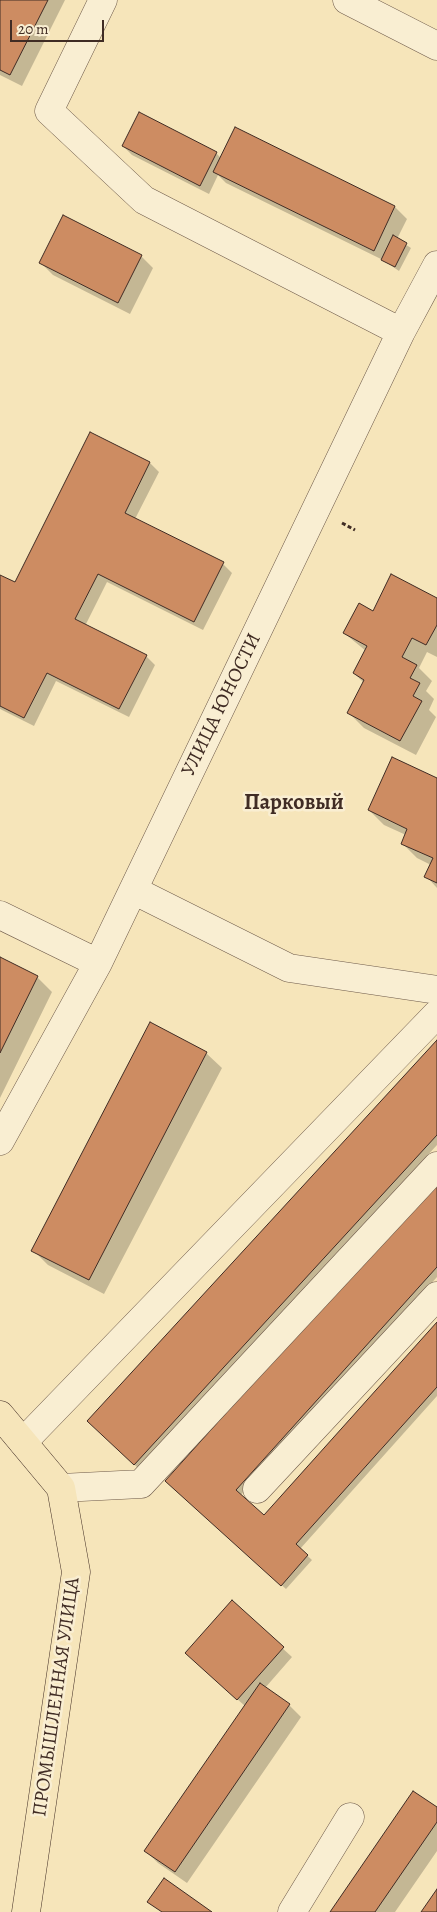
<!DOCTYPE html>
<meta charset="utf-8">
<style>
body{margin:0}
#map{position:relative;width:437px;height:1912px;overflow:hidden;background:#f6e5ba;font-family:Alegreya,serif}
canvas{display:block}
.scale{position:absolute;left:10px;top:20px;width:94px;height:22px;box-sizing:border-box;border:2px solid #402c24;border-top:0;padding-left:6px;font-size:15px;line-height:18px;white-space:nowrap;color:#402c24;-webkit-text-stroke:4px #f9eed2;paint-order:stroke}
</style>
<div id="map">
<canvas width="437" height="1912"></canvas>
<div class="scale">20 m</div>
</div>
<script>
const ctx = document.querySelector('canvas').getContext('2d');
ctx.lineJoin = 'round';
function fillPath(path, color) { ctx.fillStyle = color; ctx.fill(path, 'evenodd'); }
const shape = rows => new Path2D(rows.map(r => 'M' + r).join(''));
function strokePath(path, color, width, dash) { ctx.strokeStyle = color; ctx.lineWidth = width; ctx.lineCap = dash ? 'butt' : 'round'; ctx.setLineDash(dash || []); ctx.stroke(path); }
function label(font, color, halo, rows, align = 'center') {
  ctx.font = font + ' Alegreya,serif'; ctx.lineWidth = 5; ctx.setLineDash([]); ctx.textBaseline = 'middle'; ctx.strokeStyle = halo; ctx.fillStyle = color; for (const [text, x, y, turn = 0] of rows) {
    ctx.save(); ctx.translate(x, y); ctx.rotate((+turn || 0) * Math.PI / 180); ctx.textAlign = isNaN(turn) ? turn : align; if (halo) ctx.strokeText(text, 0, 0); ctx.fillText(text, 0, 0); ctx.restore();
  }
}
fillPath(shape([
 [0,0,65,0,22,86,0,75],
 [235,129,395,207,407,219,397,239,411,248,399,271,383,260,226,183,218,175,209,194,132,155,123,146,216,153,221,158],
 [141,256,153,268,130,314,53,275,41,263],
 [150,463,159,472,135,519,223,564,232,573,203,630,107,582,85,626,146,656,155,665,129,717,56,681,34,726,0,709,0,576,16,584],
 [437,599,437,657,427,652,419,668,432,681,426,691,434,699,429,710,436,717,416,755,364,728,349,713,364,683,354,673,366,651,344,633,373,612],
 [437,779,437,888,426,876,431,865,417,858,402,843,406,835,384,825,369,810],
 [0,958,37,977,52,992,0,1098],
 [437,1042,437,1145,139,1469,89,1421],
 [206,1053,222,1068,104,1294,48,1265,33,1250],
 [437,1180,437,1277,240,1496,264,1517,437,1324,437,1396,300,1549,312,1560,286,1589,171,1486],
 [232,1602,292,1657,265,1688,289,1705,301,1717,187,1883,158,1863,146,1851,245,1706,195,1662],
 [437,1808,437,1851,395,1912,332,1912]
]), '#0003');
const building = shape([
 [0,0,48,0,10,75,0,70,0,0],
 [139,112,217,152,200,186,122,146,139,112],
 [235,127,395,206,374,251,213,172,235,127],
 [63,215,142,255,118,303,39,263,63,215],
 [393,235,407,243,395,267,381,260,393,235],
 [90,432,150,462,125,513,224,562,194,622,98,574,75,619,147,655,119,709,47,673,24,718,0,706,0,575,15,582,90,432],
 [391,574,437,598,437,625,426,645,412,638,402,657,417,665,410,678,420,683,413,696,422,701,400,741,347,713,364,680,353,673,367,646,343,633,359,603,373,611,391,574],
 [392,757,437,778,437,883,424,877,433,858,401,844,407,829,368,810,392,757],
 [0,957,38,976,0,1053,0,957],
 [150,1022,207,1052,89,1280,31,1251,150,1022],
 [437,1040,437,1135,134,1465,87,1421,437,1040],
 [437,1178,437,1267,236,1490,264,1515,437,1322,437,1387,296,1544,308,1555,281,1586,165,1481,437,1178],
 [232,1600,284,1647,237,1700,185,1653,232,1600],
 [260,1683,290,1704,175,1872,144,1851,260,1683],
 [413,1791,437,1807,437,1822,375,1912,330,1912,413,1791],
 [164,1878,212,1912,162,1912,147,1902,164,1878],
 [437,1889,437,1912,421,1912,437,1889]
]);
fillPath(building, '#cd8c62');
strokePath(building, '#402c24', 1);
const minor = shape([
 [103,0,49,111,144,200,401,332],
 [347,0,437,46],
 [133,890,289,968,437,990],
 [0,915,98,963],
 [0,1141,98,963,401,332,437,265],
 [23,1442,437,1014],
 [61,1488,141,1484,437,1166],
 [257,1489,437,1296],
 [292,1912,350,1817]
]);
const major = shape([
 [0,1415,61,1488,76,1572,26,1912]
]);
strokePath(minor, '#6e5a4a', 29);
strokePath(major, '#402c24', 29);
strokePath(shape([
 [342,523,355,530]
]), '#402c24', 3, [4, 2.5]);
strokePath(minor, '#f9eed2', 28);
strokePath(major, '#f6e5ba', 28);
label('20px', '#402c24', '#f9eed2', [
 ["УЛИЦА ЮНОСТИ",222,705,-64],
 ["ПРОМЫШЛЕННАЯ УЛИЦА",57,1697,-82]
]);
label('bold 22px', '#402c24', '#f9eed2', [
 ["Парковый",294,804]
]);
</script>
